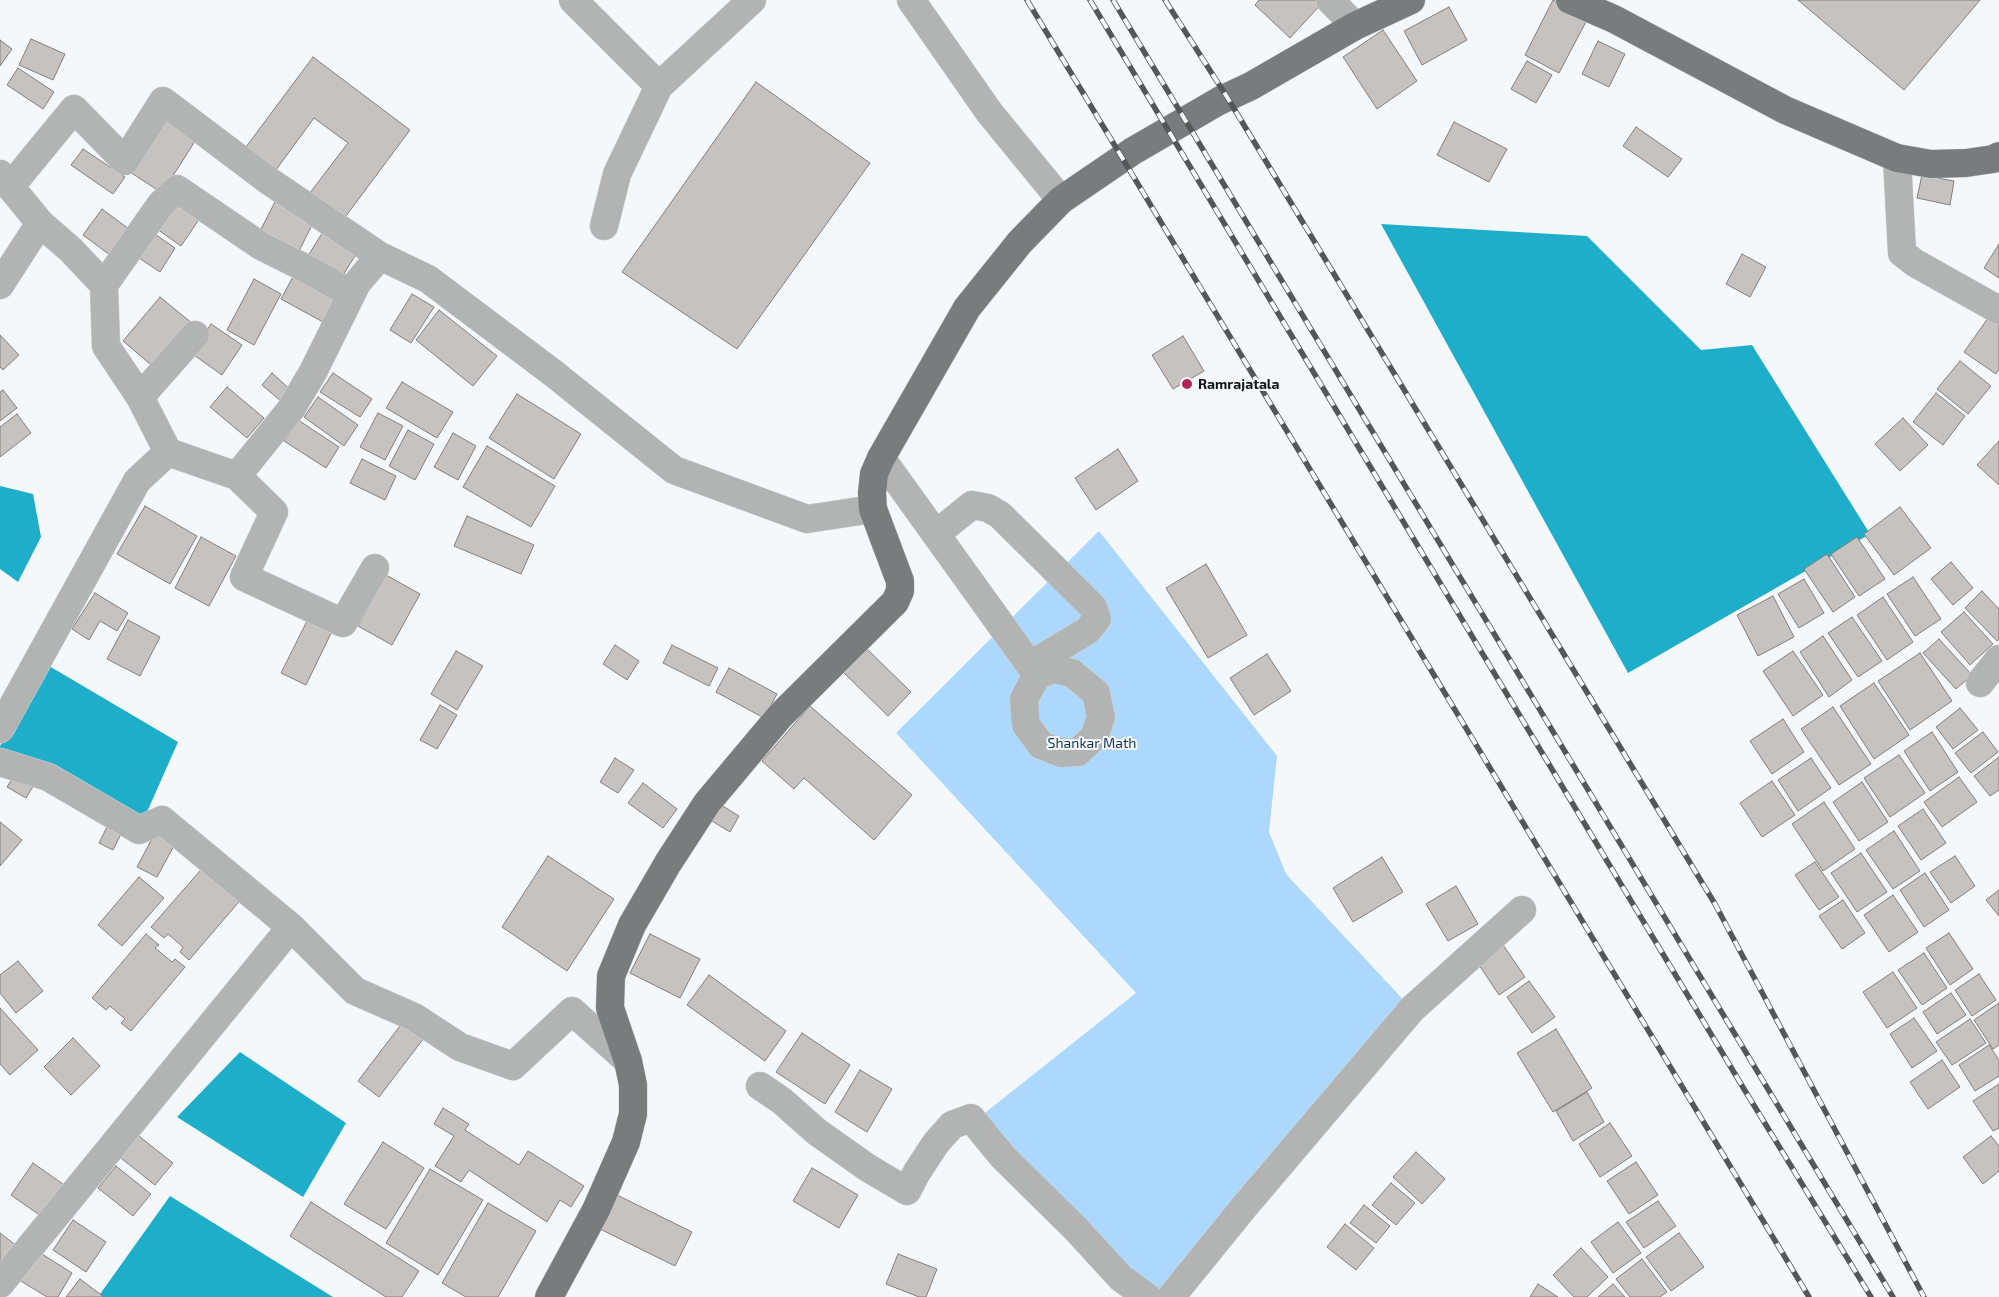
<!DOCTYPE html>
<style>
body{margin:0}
canvas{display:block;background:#f4f8fb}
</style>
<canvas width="1999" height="1297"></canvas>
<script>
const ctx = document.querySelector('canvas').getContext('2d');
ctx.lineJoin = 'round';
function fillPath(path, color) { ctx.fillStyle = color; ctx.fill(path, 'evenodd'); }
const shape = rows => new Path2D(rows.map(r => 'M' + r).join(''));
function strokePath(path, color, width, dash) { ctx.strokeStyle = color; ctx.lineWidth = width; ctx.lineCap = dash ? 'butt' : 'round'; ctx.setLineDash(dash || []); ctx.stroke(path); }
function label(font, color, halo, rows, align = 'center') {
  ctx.font = font + ' "Exo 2",sans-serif'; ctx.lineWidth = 4; ctx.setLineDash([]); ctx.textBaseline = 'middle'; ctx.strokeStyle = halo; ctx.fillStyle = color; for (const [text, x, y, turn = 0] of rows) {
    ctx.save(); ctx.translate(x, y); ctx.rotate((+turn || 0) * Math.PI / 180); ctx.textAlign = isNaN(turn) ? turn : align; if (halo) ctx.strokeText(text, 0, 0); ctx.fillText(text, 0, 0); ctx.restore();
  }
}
fillPath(shape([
 [1099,531,1277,756,1269,832,1286,874,1412,1009,1156,1297,981,1116,1136,993,896,733]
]), '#abd8fc');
fillPath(shape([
 [1381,224,1587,236,1701,350,1752,345,1870,534,1628,673],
 [0,486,33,494,41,537,18,582,0,569],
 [44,663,178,742,139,830,0,770,0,746],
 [240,1052,346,1123,303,1197,177,1117],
 [170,1196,333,1297,98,1297]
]), '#1eaeca');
const building = shape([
 [1259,0,1323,0,1324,1,1290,38,1255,5,1259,0],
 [1553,0,1588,18,1559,73,1525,55,1553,0],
 [1798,0,1980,0,1904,90,1798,0],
 [1449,7,1467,40,1422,65,1404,31,1449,7],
 [1383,30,1417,81,1377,109,1343,57,1383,30],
 [31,39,65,54,53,80,19,65,31,39],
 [0,40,12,49,0,66,0,40],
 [1598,41,1625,54,1609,87,1582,74,1598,41],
 [313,57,410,130,340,224,306,198,348,143,314,118,273,174,243,151,313,57],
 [1527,61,1552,75,1536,103,1511,89,1527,61],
 [18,68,54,92,43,109,7,85,18,68],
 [756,82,870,163,737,349,622,272,756,82],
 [167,114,199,135,162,193,130,172,167,114],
 [1454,122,1507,149,1489,182,1437,155,1454,122],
 [1636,127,1682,159,1668,177,1623,146,1636,127],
 [83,149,125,177,113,194,71,165,83,149],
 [1922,175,1954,181,1950,205,1917,198,1922,175],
 [179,196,204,212,181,246,157,229,179,196],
 [276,200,315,219,296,257,257,237,276,200],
 [102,209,129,229,110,255,83,235,102,209],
 [326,227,360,248,340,280,306,259,326,227],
 [149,230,175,248,160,272,133,254,149,230],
 [1999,244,1999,278,1984,268,1999,244],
 [1742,254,1766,267,1750,297,1726,284,1742,254],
 [296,271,338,294,323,322,281,299,296,271],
 [254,279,281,294,254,345,227,330,254,279],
 [412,294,434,307,411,343,390,330,412,294],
 [160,297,193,324,156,369,123,341,160,297],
 [439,310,497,356,473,386,416,340,439,310],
 [1991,314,1999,320,1999,369,1996,374,1964,352,1991,314],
 [211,324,242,345,222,375,191,353,211,324],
 [0,335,19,355,3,370,0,367,0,335],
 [1183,336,1204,371,1173,389,1152,355,1183,336],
 [1960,361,1991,386,1968,414,1937,389,1960,361],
 [272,373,293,392,283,403,262,385,272,373],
 [333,373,372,399,360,417,320,392,333,373],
 [402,382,453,412,437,438,386,408,402,382],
 [227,387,264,418,247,438,210,407,227,387],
 [3,390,17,408,0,421,0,392,3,390],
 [1936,393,1965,416,1943,445,1913,422,1936,393],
 [517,394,581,434,554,479,489,438,517,394],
 [318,397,358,425,344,446,304,417,318,397],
 [378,413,403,426,385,460,360,447,378,413],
 [17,414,31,433,0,457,0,427,17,414],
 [1903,418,1928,445,1900,471,1875,444,1903,418],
 [298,420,339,447,326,468,284,441,298,420],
 [408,430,434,444,415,480,389,466,408,430],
 [453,433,476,446,458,480,434,467,453,433],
 [1999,441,1999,485,1977,465,1999,441],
 [487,446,555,486,531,527,463,487,487,446],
 [1118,449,1138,481,1096,510,1075,478,1118,449],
 [362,459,396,476,385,500,350,483,362,459],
 [145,506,197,536,170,584,117,554,145,506],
 [1900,507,1931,548,1894,575,1864,534,1900,507],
 [467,516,534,545,521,574,454,546,467,516],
 [201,537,236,556,209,606,175,588,201,537],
 [1857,537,1885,579,1859,596,1831,554,1857,537],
 [1827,554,1855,597,1833,612,1804,569,1827,554],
 [1951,562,1973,588,1953,605,1931,579,1951,562],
 [1206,564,1247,635,1208,658,1166,588,1206,564],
 [386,575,420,594,392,645,358,626,386,575],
 [1913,577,1941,619,1915,636,1887,594,1913,577],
 [1804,579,1824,613,1799,628,1778,594,1804,579],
 [1982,591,1999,609,1999,639,1997,641,1965,608,1982,591],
 [95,593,128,613,117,631,100,621,89,640,72,629,95,593],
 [1773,596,1794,637,1758,656,1737,615,1773,596],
 [1883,597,1913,642,1887,660,1857,615,1883,597],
 [1964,612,1993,644,1970,665,1941,632,1964,612],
 [311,613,335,625,306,685,281,673,311,613],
 [1852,617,1882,661,1858,677,1828,633,1852,617],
 [128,620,160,637,140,676,107,659,128,620],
 [1823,636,1852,680,1829,697,1800,652,1823,636],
 [1939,639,1972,675,1956,689,1923,653,1939,639],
 [615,645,639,661,627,680,603,664,615,645],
 [672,645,718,668,709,686,663,663,672,645],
 [865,647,911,692,888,716,842,671,865,647],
 [456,651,483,666,457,710,431,694,456,651],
 [1793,651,1823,695,1793,716,1763,671,1793,651],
 [1920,653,1952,701,1910,730,1878,681,1920,653],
 [1267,654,1291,691,1254,715,1230,678,1267,654],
 [729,668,777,694,764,718,716,692,729,668],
 [1874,683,1909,735,1874,759,1840,706,1874,683],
 [440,705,457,715,437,749,420,740,440,705],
 [810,706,912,795,874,840,804,778,794,789,762,761,810,706],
 [1833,707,1871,764,1839,785,1801,729,1833,707],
 [1960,708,1978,730,1953,749,1936,727,1960,708],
 [1783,719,1804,752,1772,774,1750,741,1783,719],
 [1932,732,1958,772,1930,791,1904,751,1932,732],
 [1983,732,1998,752,1971,773,1955,753,1983,732],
 [1899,755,1925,793,1890,817,1864,778,1899,755],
 [1999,757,1999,790,1990,796,1974,776,1999,757],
 [615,758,634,770,618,793,600,782,615,758],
 [1811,758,1831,788,1798,811,1778,780,1811,758],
 [15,774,34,785,26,798,7,787,15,774],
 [1959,777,1977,802,1942,827,1924,802,1959,777],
 [1772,781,1795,815,1762,837,1740,803,1772,781],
 [1862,782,1888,822,1859,841,1833,802,1862,782],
 [643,783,677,809,663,828,628,803,643,783],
 [1824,802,1855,849,1823,871,1792,824,1824,802],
 [721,805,739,816,730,832,712,821,721,805],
 [1923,809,1946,843,1921,860,1898,826,1923,809],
 [112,817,126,824,113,850,99,843,112,817],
 [0,822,22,840,0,866,0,822],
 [1894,831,1920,871,1893,889,1866,850,1894,831],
 [155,833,175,844,157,877,137,867,155,833],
 [1861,853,1887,892,1857,912,1831,873,1861,853],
 [548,856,614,899,567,971,502,927,548,856],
 [1955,856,1975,886,1951,903,1930,872,1955,856],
 [1382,857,1403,892,1353,922,1333,888,1382,857],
 [1815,862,1839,897,1819,910,1795,875,1815,862],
 [206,864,244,896,189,960,180,952,183,947,168,934,164,938,151,927,206,864],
 [1925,873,1949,910,1924,927,1900,890,1925,873],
 [139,877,164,898,122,946,98,925,139,877],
 [1456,886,1478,924,1448,941,1426,904,1456,886],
 [1999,890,1999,916,1986,900,1999,890],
 [1893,895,1918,932,1889,952,1864,915,1893,895],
 [1843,900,1865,933,1842,949,1819,916,1843,900],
 [1949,933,1973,969,1950,985,1926,948,1949,933],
 [146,934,159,945,155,948,172,962,175,959,185,967,131,1031,121,1023,125,1019,110,1006,106,1010,92,998,146,934],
 [650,934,700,959,680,998,630,973,650,934],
 [1499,939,1525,977,1499,995,1473,956,1499,939],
 [1924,953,1947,988,1922,1005,1898,970,1924,953],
 [18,961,43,991,16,1013,0,993,0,975,18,961],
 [1893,972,1917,1008,1887,1028,1863,992,1893,972],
 [1979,974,1996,1000,1972,1016,1955,990,1979,974],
 [709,975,786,1031,765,1061,687,1005,709,975],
 [1529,981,1555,1017,1532,1033,1507,997,1529,981],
 [1951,993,1966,1015,1937,1034,1923,1012,1951,993],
 [1999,1003,1999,1045,1993,1049,1974,1020,1999,1003],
 [0,1008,38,1050,10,1075,0,1064,0,1008],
 [1914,1018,1937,1051,1912,1068,1890,1034,1914,1018],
 [1970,1019,1986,1043,1952,1065,1936,1042,1970,1019],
 [403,1022,424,1038,379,1097,358,1081,403,1022],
 [1556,1029,1592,1088,1553,1112,1517,1053,1556,1029],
 [802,1033,850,1065,825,1104,776,1072,802,1033],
 [73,1038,100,1066,71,1095,44,1067,73,1038],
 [1989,1045,1999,1060,1999,1076,1975,1091,1959,1065,1989,1045],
 [1942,1060,1960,1087,1928,1109,1910,1082,1942,1060],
 [860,1070,892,1089,867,1132,835,1112,860,1070],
 [1999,1084,1999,1128,1993,1131,1973,1101,1999,1084],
 [1587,1092,1604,1122,1573,1141,1556,1111,1587,1092],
 [443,1108,469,1124,465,1130,519,1165,528,1151,584,1186,571,1207,560,1200,547,1222,469,1170,461,1182,435,1166,454,1136,434,1124,443,1108],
 [1610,1123,1632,1156,1600,1177,1579,1144,1610,1123],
 [135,1133,173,1163,155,1185,117,1155,135,1133],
 [1991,1136,1999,1146,1999,1171,1983,1184,1963,1157,1991,1136],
 [383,1142,424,1168,386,1229,344,1204,383,1142],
 [1416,1152,1445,1179,1422,1204,1393,1177,1416,1152],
 [1636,1162,1658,1195,1629,1214,1607,1181,1636,1162],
 [33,1163,70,1189,48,1221,11,1195,33,1163],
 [116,1166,151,1194,133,1216,98,1188,116,1166],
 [812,1168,858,1195,839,1228,793,1201,812,1168],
 [430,1169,483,1200,438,1275,386,1243,430,1169],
 [1391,1183,1415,1203,1396,1225,1372,1205,1391,1183],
 [613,1193,692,1232,675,1266,596,1227,613,1193],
 [1658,1201,1676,1226,1644,1248,1626,1222,1658,1201],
 [311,1202,419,1271,402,1297,386,1297,290,1236,311,1202],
 [488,1203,536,1231,498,1297,466,1297,442,1283,488,1203],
 [1364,1205,1390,1226,1376,1243,1350,1223,1364,1205],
 [73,1220,106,1242,86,1272,53,1250,73,1220],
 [1618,1222,1641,1253,1613,1273,1591,1242,1618,1222],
 [1345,1224,1374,1248,1356,1270,1327,1247,1345,1224],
 [0,1233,22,1250,0,1266,0,1233],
 [1679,1233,1704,1267,1671,1291,1646,1257,1679,1233],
 [1581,1248,1608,1277,1587,1297,1574,1297,1553,1275,1581,1248],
 [34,1249,72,1273,58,1297,47,1297,16,1278,34,1249],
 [898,1254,937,1269,926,1297,919,1297,886,1284,898,1254],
 [1642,1259,1667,1292,1660,1297,1630,1297,1616,1279,1642,1259],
 [80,1279,104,1297,66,1297,80,1279],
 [1538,1284,1558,1297,1530,1297,1538,1284],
 [1613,1284,1625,1297,1598,1297,1613,1284]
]);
fillPath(building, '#c6c2c0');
strokePath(building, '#827e7c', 1);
const minor = shape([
 [573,0,659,86],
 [911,0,989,112,1061,200],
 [1330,0,1355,26],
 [1897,158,1902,253,1915,263,1999,310],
 [0,174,40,223,0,285],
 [10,187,74,109,125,161,163,101,269,181,380,256],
 [40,223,71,250,104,285,106,346,140,397,168,452],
 [604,226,617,174,659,86,752,0],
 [104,285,161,204,177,189,261,246,307,269,351,294],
 [140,397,195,335],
 [881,458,1037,675,1054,669,1072,673,1096,693,1101,717,1094,737,1078,752,1061,753,1041,745,1026,725,1024,699,1037,675],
 [936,534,972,505,988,508,1000,515,1093,607,1097,619,1087,631,1030,665],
 [375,568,343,623,244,577,274,512,237,476,291,409,313,372,357,283,380,256,428,279,553,373,674,470,807,519,873,509],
 [1980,683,1999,659],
 [0,729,137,481,168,452,237,476],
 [0,762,48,777,139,830,162,820,291,927,355,991,414,1017,460,1047,513,1066,572,1011,628,1061],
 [760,1086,782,1101,817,1132,868,1168,907,1191,917,1172,936,1143,952,1125,971,1118,1003,1157,1076,1229,1121,1278,1147,1297],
 [0,1284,291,927],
 [1171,1297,1244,1207,1412,1009,1522,910]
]);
const major = shape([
 [1570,0,1614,19,1785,110,1897,158,1931,164,1966,163,1993,159,1999,156],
 [549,1297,596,1210,626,1142,633,1114,633,1085,628,1061,610,1008,611,976,632,925,668,863,707,803,780,716,895,602,900,591,900,581,873,509,872,493,874,474,881,458,967,308,1020,242,1061,200,1133,151,1219,101,1251,86,1355,26,1411,0]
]);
strokePath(minor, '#d0d4d7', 29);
strokePath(major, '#d0d4d7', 29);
strokePath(minor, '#b2b4b4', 28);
strokePath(major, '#787c7d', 28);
const rail = shape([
 [1027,0,1809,1297],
 [1090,0,1744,1089,1871,1297],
 [1113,0,1893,1297],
 [1165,0,1227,97,1715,904,1924,1297]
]);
strokePath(rail, '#545657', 5.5);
strokePath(rail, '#f4f8fb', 4, [11]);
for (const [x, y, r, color] of [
 [1187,384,6,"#b22458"]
]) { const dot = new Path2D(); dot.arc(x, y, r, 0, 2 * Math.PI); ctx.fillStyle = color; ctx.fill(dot); strokePath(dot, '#f4f8fb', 2); }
label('bold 14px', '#161718', '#f4f8fb', [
 ["Ramrajatala",1198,384]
], 'left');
label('14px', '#12354d', '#f4f8fb', [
 ["Shankar Math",1092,743]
]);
</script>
